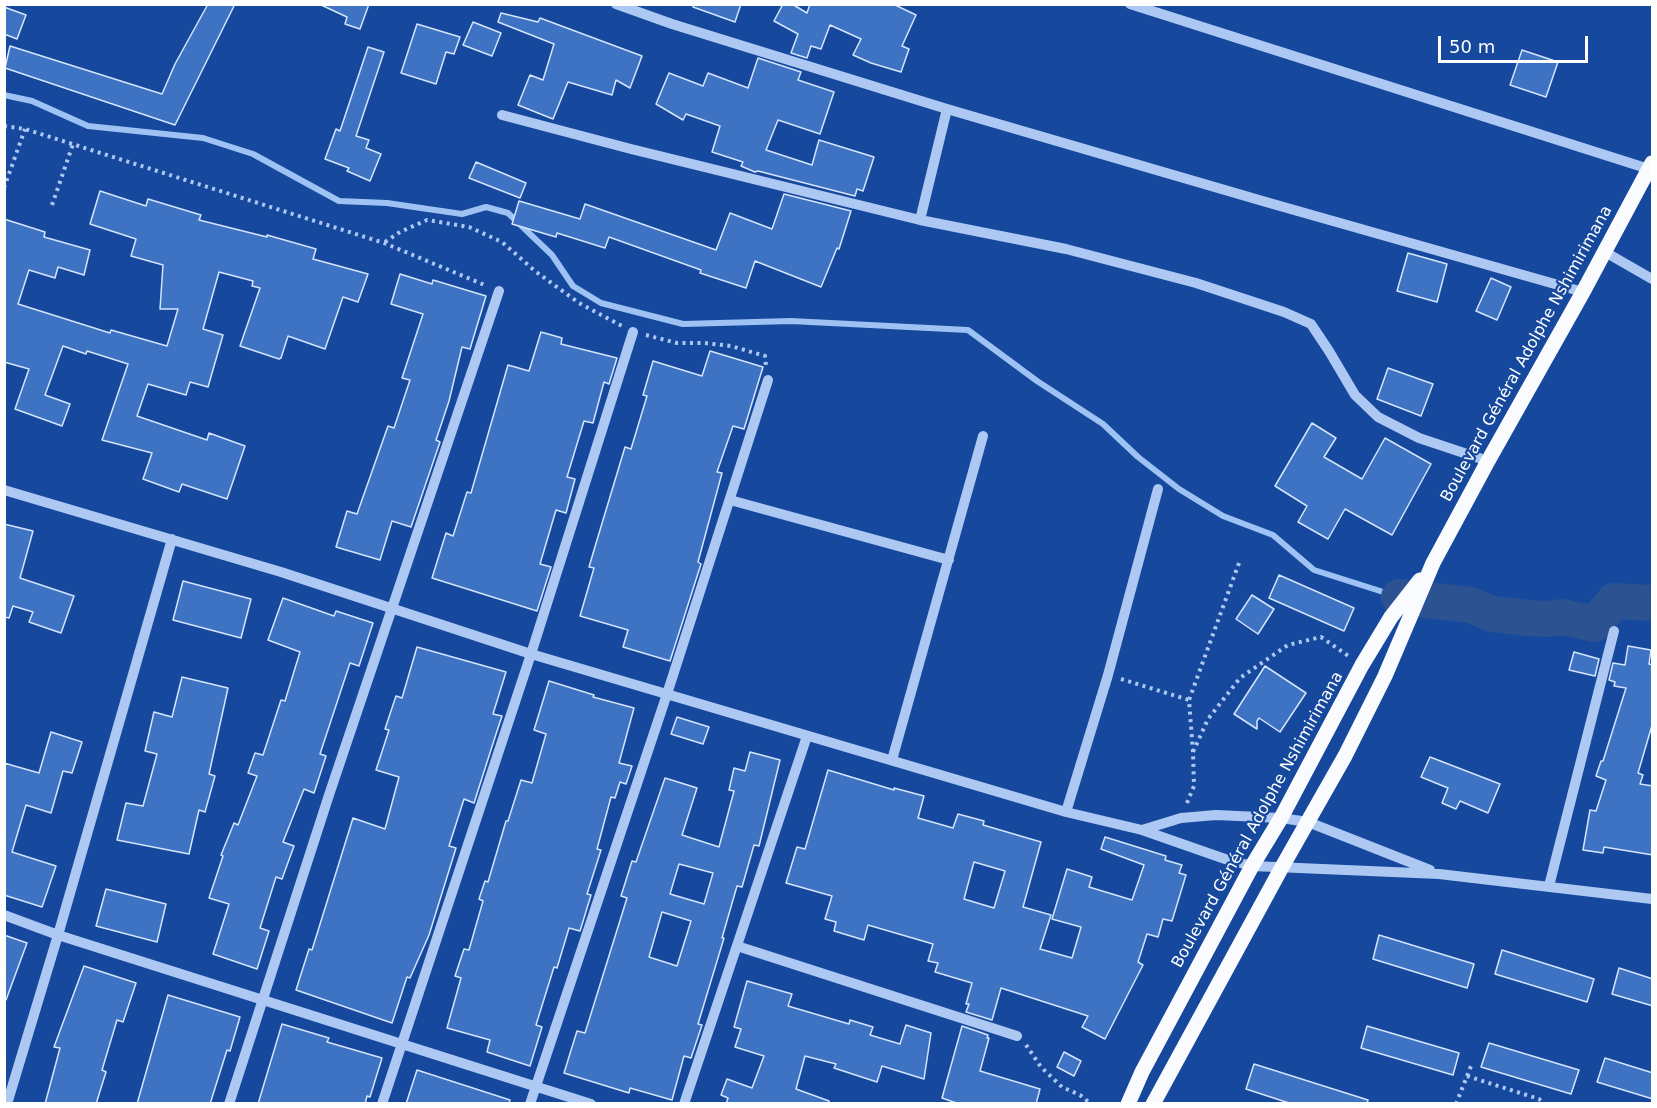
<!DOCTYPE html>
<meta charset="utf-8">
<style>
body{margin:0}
#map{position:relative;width:1657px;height:1108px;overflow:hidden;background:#16499d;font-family:"DejaVu Sans",sans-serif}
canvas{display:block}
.frame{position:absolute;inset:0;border:6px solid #fff;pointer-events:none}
.scale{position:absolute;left:1438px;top:36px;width:150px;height:27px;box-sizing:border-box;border:3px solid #fff;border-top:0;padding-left:8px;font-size:18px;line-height:21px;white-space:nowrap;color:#fff;-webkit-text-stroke:4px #16499d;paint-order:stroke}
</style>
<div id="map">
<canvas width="1657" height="1108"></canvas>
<div class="frame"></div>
<div class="scale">50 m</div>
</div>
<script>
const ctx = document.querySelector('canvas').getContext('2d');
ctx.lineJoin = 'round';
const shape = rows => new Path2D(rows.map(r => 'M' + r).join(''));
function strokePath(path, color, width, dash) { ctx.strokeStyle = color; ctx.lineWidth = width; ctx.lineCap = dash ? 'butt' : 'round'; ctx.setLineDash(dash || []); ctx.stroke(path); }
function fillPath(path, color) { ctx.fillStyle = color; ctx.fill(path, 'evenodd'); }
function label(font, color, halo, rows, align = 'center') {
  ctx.font = font + ' "DejaVu Sans",sans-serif'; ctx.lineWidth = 4.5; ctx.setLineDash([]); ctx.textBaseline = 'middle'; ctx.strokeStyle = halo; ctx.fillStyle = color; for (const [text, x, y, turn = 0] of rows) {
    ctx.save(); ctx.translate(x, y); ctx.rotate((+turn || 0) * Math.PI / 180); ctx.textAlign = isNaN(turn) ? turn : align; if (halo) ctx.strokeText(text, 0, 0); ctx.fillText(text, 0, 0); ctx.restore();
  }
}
strokePath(shape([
 [4,95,32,101,88,126,203,138,253,154,339,201,387,203,462,214,486,207,508,213,552,255,573,286,601,303,683,324,791,321,968,330,1037,381,1103,424,1138,457,1179,489,1223,516,1273,535,1314,570,1399,597]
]), '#9fc2f5', 6);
strokePath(shape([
 [1399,597,1471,605,1492,614,1527,618,1546,619,1563,617,1594,624,1614,601,1652,603]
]), '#2d5291', 36);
const building = shape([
 [208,4,235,4,175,125,5,68,10,46,162,94,175,64,208,4],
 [319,4,369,4,360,29,345,24,347,17,319,4],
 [693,4,741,4,735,22,693,7,693,4],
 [783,4,792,4,807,13,810,4,893,4,916,15,902,46,909,49,901,72,871,63,853,55,861,39,830,25,821,49,811,46,807,58,791,53,798,34,774,21,783,4],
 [4,7,26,15,17,39,4,34,4,7],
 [501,13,538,22,540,18,642,56,630,88,616,80,612,95,568,82,553,119,518,105,530,75,543,80,554,44,498,22,501,13],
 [473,22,501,33,492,56,463,45,473,22],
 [417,24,460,37,454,54,446,52,436,84,401,73,417,24],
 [368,47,384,52,356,136,369,140,366,148,381,154,370,181,347,171,349,168,325,159,336,129,340,131,368,47],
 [1522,50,1558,62,1546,97,1510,85,1522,50],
 [758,58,801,72,798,80,834,92,820,134,778,120,766,150,812,165,819,140,874,157,863,191,857,189,855,196,758,171,755,172,741,166,743,162,712,152,720,126,686,114,683,120,656,104,669,73,703,86,708,73,748,88,758,58],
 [476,162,526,183,520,198,469,178,476,162],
 [100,191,146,206,148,199,201,215,199,220,267,237,267,235,316,249,313,259,368,274,358,302,343,297,325,349,288,336,281,358,279,359,240,346,260,288,252,286,253,281,219,272,203,329,223,335,208,387,190,382,186,395,148,384,137,416,207,440,209,433,245,446,227,499,182,484,179,492,143,479,152,453,102,440,128,364,87,351,86,354,63,346,45,395,70,404,62,426,15,409,29,369,4,362,4,219,45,232,44,237,90,250,84,275,58,267,55,278,29,270,18,304,110,333,111,330,167,346,178,309,160,309,163,265,131,256,136,239,90,224,100,191],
 [784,194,851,211,839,249,837,248,821,287,755,261,746,288,700,273,701,270,609,237,605,248,557,233,556,237,512,224,519,201,580,219,585,204,716,250,730,213,772,229,784,194],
 [1408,253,1447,264,1437,302,1397,291,1408,253],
 [400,274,432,284,433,280,486,296,470,349,462,347,449,401,436,440,440,442,411,527,392,521,380,560,336,547,347,511,357,514,388,426,394,428,410,380,402,378,423,314,391,304,400,274],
 [1491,278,1511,287,1497,320,1476,311,1491,278],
 [541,332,562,338,561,344,617,358,609,384,604,382,593,423,584,421,567,477,575,479,566,513,556,510,540,564,551,567,537,611,432,578,446,533,453,536,467,492,471,493,508,365,529,371,541,332],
 [710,351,763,367,744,429,733,426,717,472,722,473,698,562,701,564,670,661,623,647,628,630,580,616,594,568,589,567,597,540,625,447,631,449,647,396,643,395,653,361,702,376,710,351],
 [1388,368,1433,384,1421,416,1377,399,1388,368],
 [1312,423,1336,438,1324,457,1362,479,1385,438,1431,464,1392,535,1345,509,1328,539,1298,522,1307,506,1275,486,1312,423],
 [4,524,33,531,20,578,74,596,61,633,29,622,33,612,13,606,9,618,4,617,4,524],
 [1279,575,1354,608,1344,631,1269,598,1279,575],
 [183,581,251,599,241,638,173,620,183,581],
 [1252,595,1274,609,1258,634,1236,619,1252,595],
 [283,598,334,616,336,611,373,623,359,666,350,663,320,754,326,756,314,793,304,789,283,842,294,846,282,879,276,877,260,928,269,931,257,969,213,954,229,904,209,898,223,856,221,855,234,823,238,825,257,776,248,773,255,753,263,755,281,700,285,701,300,652,268,640,283,598],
 [1628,646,1651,650,1649,664,1653,665,1653,722,1638,773,1643,775,1640,784,1653,786,1653,855,1604,847,1603,853,1583,850,1590,810,1596,811,1606,780,1596,776,1601,761,1603,761,1626,688,1614,686,1615,682,1609,680,1613,663,1625,665,1628,646],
 [417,647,506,672,493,714,502,716,496,734,474,803,464,799,449,846,456,848,429,935,410,978,407,977,392,1023,296,990,309,949,312,950,353,818,385,829,399,777,376,770,389,730,385,729,396,696,402,698,417,647],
 [1574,652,1599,659,1595,676,1569,670,1574,652],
 [1265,666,1306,693,1280,732,1259,718,1257,721,1257,729,1234,714,1265,666],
 [182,677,228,688,209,774,215,776,205,812,199,810,189,854,117,840,126,803,143,806,157,754,145,751,154,712,172,717,182,677],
 [549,681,594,695,593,697,634,708,619,763,632,766,626,784,620,782,615,798,611,797,597,849,601,850,587,894,591,895,584,918,580,931,569,928,557,968,554,967,536,1025,542,1027,530,1066,487,1052,490,1040,447,1028,461,978,455,976,464,949,469,950,483,901,479,899,485,881,488,882,506,821,508,821,521,780,532,783,546,734,534,730,549,681],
 [677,717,709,727,703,744,671,734,677,717],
 [51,732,82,742,72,773,63,771,51,813,26,805,12,852,56,866,42,907,4,895,4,763,39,773,51,732],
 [750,752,780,760,759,846,754,845,742,887,737,886,722,938,724,938,698,1024,702,1025,691,1058,684,1056,672,1100,630,1088,629,1093,564,1073,577,1031,585,1033,627,898,621,896,632,861,636,862,665,778,697,788,682,835,719,847,734,791,729,790,734,768,745,771,750,752],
 [679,864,713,873,704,904,670,894,679,864],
 [662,912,691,921,677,966,649,957,662,912],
 [1430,757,1500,784,1488,813,1460,801,1456,809,1442,803,1448,788,1421,777,1430,757],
 [828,770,894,790,894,788,924,796,918,818,953,828,958,814,984,821,983,825,1041,842,1023,907,1051,915,1040,949,1072,958,1081,927,1052,919,1067,869,1092,877,1089,887,1132,900,1144,865,1101,849,1105,837,1166,856,1165,860,1182,865,1179,873,1186,875,1172,921,1163,919,1158,937,1147,934,1138,962,1143,965,1105,1039,1082,1027,1088,1016,1001,988,992,1020,966,1012,969,1004,966,1004,972,983,935,972,938,963,928,961,933,944,868,925,864,940,834,931,836,922,825,919,832,896,786,883,797,847,805,849,828,770],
 [974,862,1005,871,994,908,964,899,974,862],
 [106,889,166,904,157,942,96,926,106,889],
 [4,935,27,943,6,1000,4,1000,4,935],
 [1379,935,1474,964,1467,988,1373,959,1379,935],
 [1502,950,1594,979,1587,1002,1495,974,1502,950],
 [84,966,136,983,123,1022,117,1020,102,1070,106,1072,96,1104,45,1104,60,1048,54,1047,84,966],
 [1619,968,1653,979,1653,1006,1612,994,1619,968],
 [747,981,792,994,788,1006,849,1024,850,1020,873,1027,870,1035,900,1044,906,1025,931,1033,924,1079,882,1066,877,1082,834,1068,836,1064,805,1056,796,1089,829,1101,829,1104,726,1104,728,1098,721,1095,727,1079,752,1088,764,1056,735,1047,741,1029,734,1027,747,981],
 [168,995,240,1017,230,1051,227,1050,210,1104,137,1104,168,995],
 [282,1024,329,1038,327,1042,382,1058,370,1097,367,1096,365,1104,258,1104,282,1024],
 [962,1026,988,1035,987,1038,989,1038,980,1071,1040,1089,1036,1104,959,1104,942,1098,962,1026],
 [1367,1026,1459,1053,1453,1075,1361,1048,1367,1026],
 [1489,1043,1579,1070,1571,1094,1481,1067,1489,1043],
 [1064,1052,1081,1061,1074,1076,1057,1067,1064,1052],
 [1605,1058,1653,1073,1653,1099,1597,1082,1605,1058],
 [1254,1064,1368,1100,1367,1104,1292,1104,1246,1089,1254,1064],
 [417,1070,510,1100,509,1104,406,1104,417,1070]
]);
fillPath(building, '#3e72c3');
strokePath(building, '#d5e5fd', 1.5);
strokePath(shape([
 [4,126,25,129,384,243,487,286],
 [4,188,25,129],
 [52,205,73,144],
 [385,242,400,232,427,220,469,227,502,242,535,271,579,303,622,326],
 [646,335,677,343,704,343,731,346,765,356,766,366],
 [1121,679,1189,700],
 [1193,752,1189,700,1239,563],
 [1187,803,1194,786,1193,752,1208,719,1240,678,1288,645,1321,637,1350,657],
 [1026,1045,1041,1067,1062,1087,1080,1095,1091,1104],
 [1467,1076,1539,1099,1544,1104],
 [1456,1104,1471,1066]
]), '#adc8f3', 4, [3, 4.5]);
strokePath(shape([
 [616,4,672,24,947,109,1266,202,1583,292],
 [1130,4,1649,169],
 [502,115,631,149,920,220,1066,249,1196,283,1284,312,1311,324,1329,351,1355,395,1378,417,1419,438,1488,461],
 [920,220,947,109],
 [1605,252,1652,279],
 [4,490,281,572,531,654,1066,812,1142,830,1225,859,1252,866,1439,874,1652,899],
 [730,500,949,560],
 [892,760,983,436],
 [1066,812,1108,675,1158,489],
 [1142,830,1181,818,1216,815,1281,818,1308,822,1430,870],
 [1549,886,1614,631],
 [4,915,58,935,591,1104],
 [737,946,1017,1036],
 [7,1104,58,935,172,539],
 [229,1104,329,795,499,291],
 [382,1104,531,654,633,332],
 [530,1104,667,694,768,380],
 [684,1104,807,736]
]), '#adc8f3', 10);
strokePath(shape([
 [1128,1104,1142,1072,1252,866,1281,818,1362,665,1391,617,1420,580],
 [1153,1104,1282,867,1345,756,1385,676,1433,563,1488,461,1583,292,1652,163]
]), '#f9fbff', 15);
label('16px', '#fff', '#16499d', [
 ["Boulevard Général Adolphe Nshimirimana",1527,354,-61],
 ["Boulevard Général Adolphe Nshimirimana",1258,820,-61]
]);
</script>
